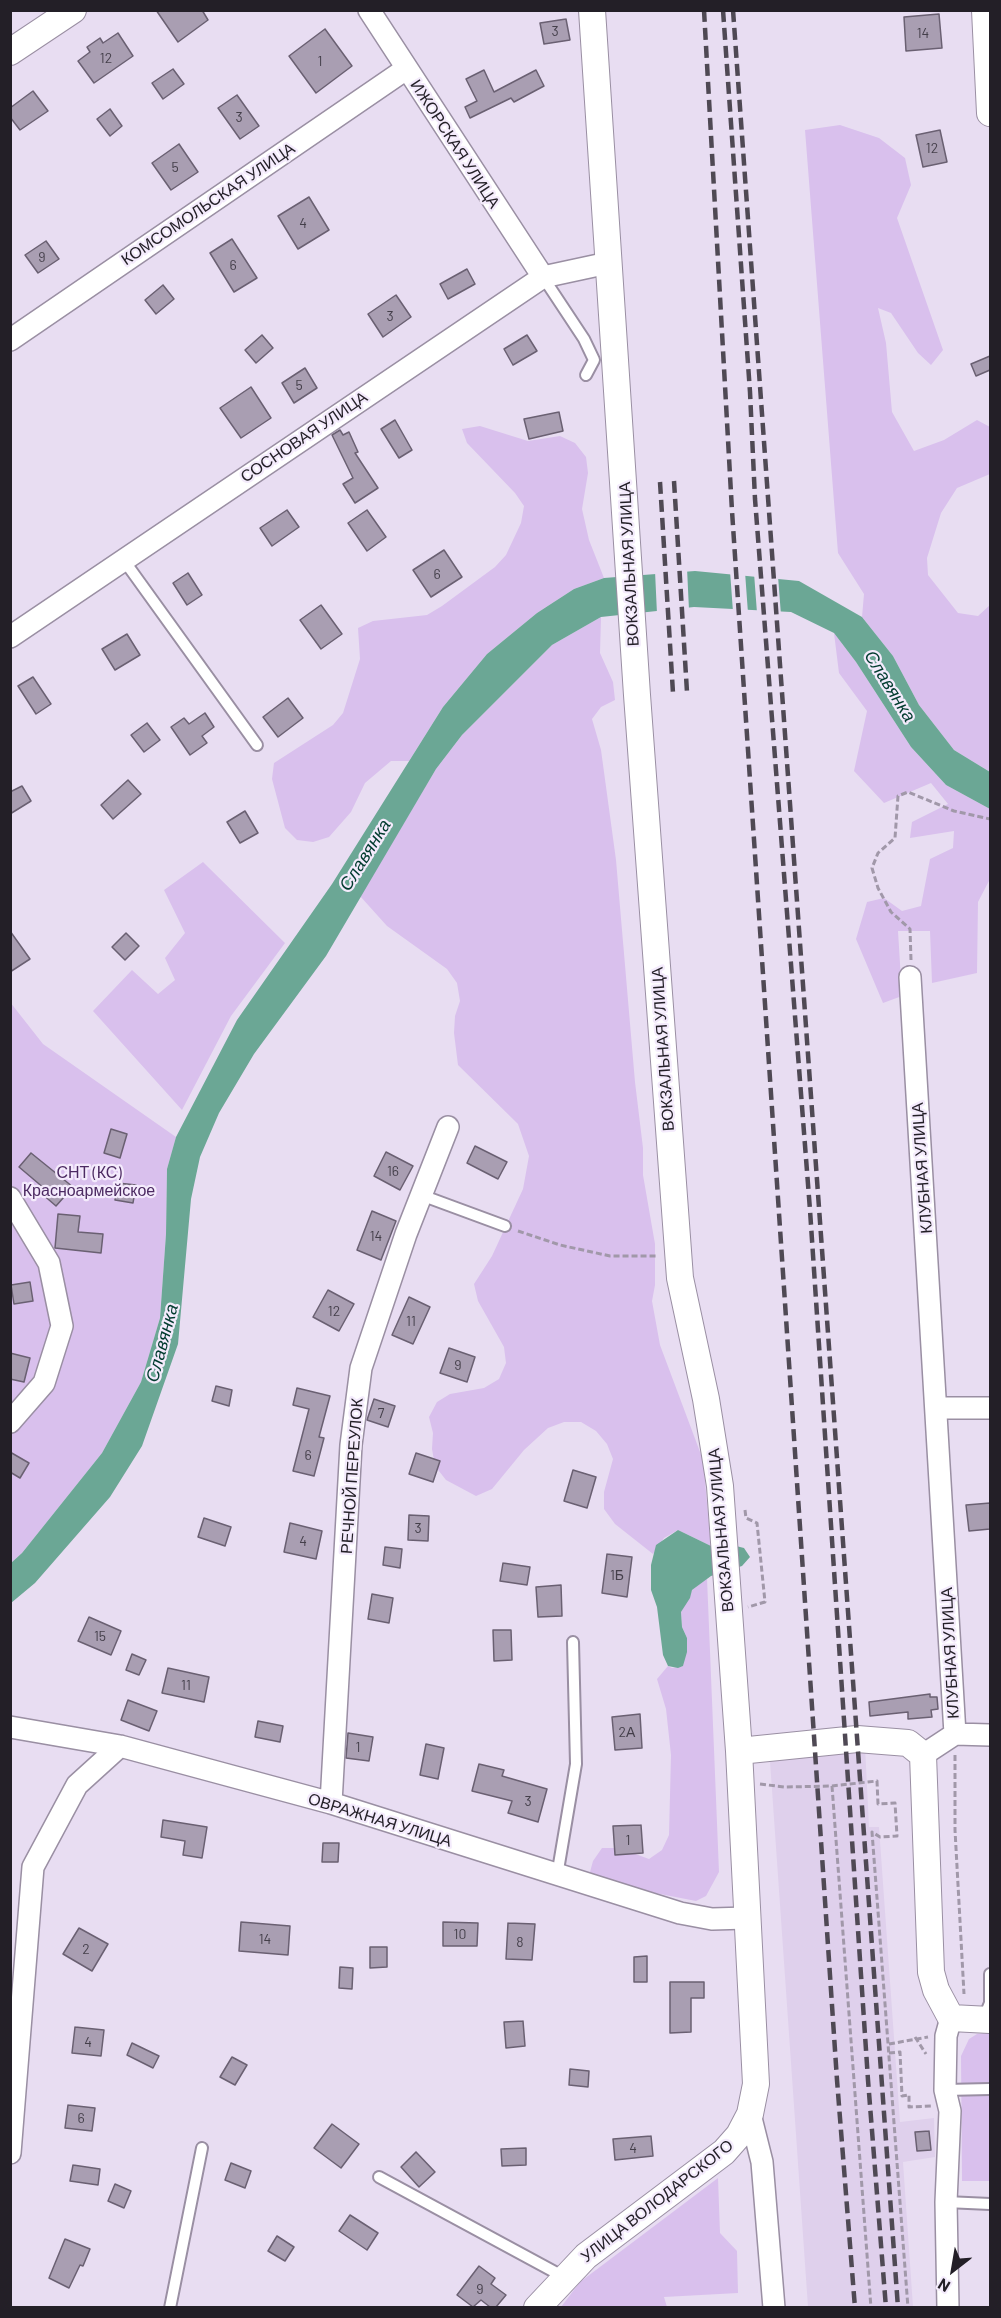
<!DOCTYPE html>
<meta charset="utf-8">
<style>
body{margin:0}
#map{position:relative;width:1001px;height:2318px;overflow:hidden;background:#e8ddf2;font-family:Barlow,sans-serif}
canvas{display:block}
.frame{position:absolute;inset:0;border:12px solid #231f27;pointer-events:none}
.north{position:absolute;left:923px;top:2240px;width:60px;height:60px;-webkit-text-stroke:4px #f4ebfc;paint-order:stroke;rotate:211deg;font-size:16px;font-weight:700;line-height:24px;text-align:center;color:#231f27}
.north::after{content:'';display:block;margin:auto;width:21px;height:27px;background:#231f27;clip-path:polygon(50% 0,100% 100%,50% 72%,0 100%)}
</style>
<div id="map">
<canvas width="1001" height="2318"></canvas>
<div class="frame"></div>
<div class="north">N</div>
</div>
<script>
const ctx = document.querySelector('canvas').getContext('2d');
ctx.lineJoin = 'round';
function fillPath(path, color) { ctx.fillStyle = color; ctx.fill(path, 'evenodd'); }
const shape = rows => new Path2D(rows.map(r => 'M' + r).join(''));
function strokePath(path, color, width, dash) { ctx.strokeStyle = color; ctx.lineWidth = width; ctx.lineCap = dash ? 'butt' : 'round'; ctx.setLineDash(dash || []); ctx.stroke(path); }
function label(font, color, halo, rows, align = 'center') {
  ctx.font = font + ' Barlow,sans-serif'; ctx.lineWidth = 4.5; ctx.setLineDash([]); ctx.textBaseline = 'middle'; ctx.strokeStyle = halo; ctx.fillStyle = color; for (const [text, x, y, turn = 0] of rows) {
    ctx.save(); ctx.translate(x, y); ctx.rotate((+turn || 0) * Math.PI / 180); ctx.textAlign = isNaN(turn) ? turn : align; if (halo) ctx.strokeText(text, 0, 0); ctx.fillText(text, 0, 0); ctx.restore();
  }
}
fillPath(shape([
 [865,1746,869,1827,879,1827,900,2122,934,2118,935,2157,903,2162,913,2307,808,2307,770,1761]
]), '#dfd0ec');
fillPath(shape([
 [840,125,879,138,905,158,911,185,897,218,943,350,931,365,918,353,891,313,878,308,886,343,892,412,914,451,944,440,977,420,990,427,990,474,957,488,941,513,927,558,928,575,958,613,978,616,990,605,990,772,954,750,919,705,893,656,862,617,864,594,838,553,805,130],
 [480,426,528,441,560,436,575,443,586,457,588,473,582,509,589,540,604,578,574,589,537,613,487,654,443,707,409,761,391,761,365,783,351,812,329,837,313,842,297,840,285,828,272,779,274,763,333,725,343,713,360,659,358,628,373,621,427,615,442,606,495,567,506,555,521,523,524,506,515,493,467,443,462,429],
 [601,617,600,653,613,682,615,700,601,707,592,719,601,750,616,860,635,1082,643,1148,643,1175,655,1244,655,1285,652,1301,660,1345,703,1460,711,1546,678,1530,664,1538,653,1554,615,1524,604,1509,604,1492,613,1459,607,1444,596,1431,581,1422,564,1422,548,1428,524,1450,492,1489,476,1496,446,1480,435,1466,432,1449,433,1433,429,1417,437,1402,450,1394,484,1388,499,1379,506,1363,504,1347,478,1301,474,1284,492,1256,523,1189,529,1156,518,1124,458,1065,454,1033,455,1016,460,1001,457,983,447,969,387,926,360,896,436,769,462,735,552,645],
 [834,633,856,662,911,747,946,785,990,809,990,879,978,902,977,973,932,983,930,931,898,931,902,996,883,1003,856,939,867,902,884,898,902,911,921,906,930,859,953,848,954,831,910,838,912,822,948,804,931,783,884,803,854,771,867,711,839,673],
 [203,862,285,943,231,1016,182,1110,93,1011,132,970,158,994,175,980,165,958,185,933,164,890],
 [10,1002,43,1044,176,1137,167,1169,166,1234,160,1318,141,1382,102,1453,22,1553,11,1563],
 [707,1578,719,1872,706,1896,696,1901,655,1893,599,1877,590,1872,593,1861,602,1848,619,1848,649,1859,662,1850,669,1835,671,1755,666,1709,657,1679,668,1666,672,1668,683,1666,687,1638,682,1627,681,1612,692,1590],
 [990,2033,990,2181,962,2181,961,2056,969,2039,977,2034],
 [718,2178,720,2233,737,2251,738,2293,664,2297,667,2307,561,2307,580,2282]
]), '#d9c0ed');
fillPath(shape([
 [695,571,799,581,862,617,893,656,919,705,954,750,990,772,990,809,946,785,911,747,856,662,834,633,791,612,694,607,601,617,552,645,462,735,436,769,326,956,254,1054,219,1113,200,1157,191,1199,178,1344,142,1446,110,1497,35,1583,11,1603,11,1563,22,1553,102,1453,141,1382,160,1318,166,1234,167,1169,176,1137,237,1020,332,884,443,707,487,654,537,613,574,589,604,578],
 [678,1530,711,1546,728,1544,744,1548,750,1557,742,1566,711,1576,692,1590,690,1598,681,1612,682,1627,687,1638,687,1652,683,1666,678,1668,668,1666,663,1655,657,1607,651,1590,651,1565,656,1545]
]), '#6ba795');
fillPath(shape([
 [687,568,689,610,657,614,655,571],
 [730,571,745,572,748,613,733,612],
 [754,573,778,576,781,615,757,613]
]), '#e8ddf2');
const building = shape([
 [156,10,202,10,208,20,178,42,156,10],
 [939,14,942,48,906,51,904,17,939,14],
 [566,19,570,40,544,44,540,23,566,19],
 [325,29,352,66,316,93,289,56,325,29],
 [118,33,133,56,94,83,78,61,90,52,87,47,100,38,103,43,118,33],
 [173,69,184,84,163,99,152,83,173,69],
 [484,70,494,92,536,70,544,86,514,102,511,98,470,118,465,107,477,101,466,79,484,70],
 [33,91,48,111,20,130,10,117,10,108,33,91],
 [237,95,259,126,240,139,218,108,237,95],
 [110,109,122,126,110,136,97,119,110,109],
 [940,130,947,162,923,167,916,135,940,130],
 [179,144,198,172,171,190,152,163,179,144],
 [309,197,329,230,298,249,278,216,309,197],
 [232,239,257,278,234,292,210,253,232,239],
 [46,241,59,259,38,273,25,255,46,241],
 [467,269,475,284,448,299,440,284,467,269],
 [163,285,174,299,156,314,145,300,163,285],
 [396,295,411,317,383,337,368,314,396,295],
 [262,335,273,348,256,363,245,350,262,335],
 [527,335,537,351,513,365,504,349,527,335],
 [990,356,990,370,976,376,971,364,990,356],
 [305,368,317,388,294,403,282,383,305,368],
 [251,387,271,418,241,438,220,408,251,387],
 [559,412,563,431,529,439,524,419,559,412],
 [395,420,412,450,399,458,381,429,395,420],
 [340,430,343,435,349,432,358,452,355,453,378,488,355,503,343,484,353,478,332,435,340,430],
 [287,510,299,527,272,546,260,528,287,510],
 [367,510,386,537,367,551,348,523,367,510],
 [444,550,462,577,431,597,413,570,444,550],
 [188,573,202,595,187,605,173,583,188,573],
 [321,605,342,634,321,649,300,620,321,605],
 [127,634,140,655,115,670,102,649,127,634],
 [33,677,51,704,36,714,18,686,33,677],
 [288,698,303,718,278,737,263,717,288,698],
 [205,713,214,727,202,736,207,743,190,755,171,727,184,718,189,724,205,713],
 [147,723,160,740,144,752,131,735,147,723],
 [128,780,141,794,113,819,101,805,128,780],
 [22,786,31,801,10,814,10,792,22,786],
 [245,811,258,833,240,843,227,822,245,811],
 [10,931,30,959,10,972,10,931],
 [126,933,139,946,125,960,112,947,126,933],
 [111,1129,127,1134,120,1158,104,1153,111,1129],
 [475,1146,507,1162,498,1179,467,1163,475,1146],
 [386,1152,413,1166,400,1190,374,1176,386,1152],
 [31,1153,73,1187,56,1206,41,1193,45,1189,19,1167,31,1153],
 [118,1183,136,1185,133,1203,115,1200,118,1183],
 [372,1211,396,1221,381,1260,357,1250,372,1211],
 [58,1214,80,1216,78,1232,103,1234,101,1253,55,1248,58,1214],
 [30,1282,33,1301,14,1304,11,1285,30,1282],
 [328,1290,354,1304,339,1331,313,1317,328,1290],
 [409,1297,430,1307,413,1344,392,1335,409,1297],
 [449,1348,475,1357,467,1382,440,1373,449,1348],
 [10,1353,30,1358,24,1382,10,1379,10,1353],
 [216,1386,232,1390,229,1406,212,1401,216,1386],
 [297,1388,330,1396,319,1437,324,1438,314,1476,293,1471,309,1409,293,1405,297,1388],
 [374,1399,395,1406,388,1427,367,1420,374,1399],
 [10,1452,29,1463,20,1478,10,1472,10,1452],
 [416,1453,440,1461,433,1482,409,1474,416,1453],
 [573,1470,596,1477,587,1508,564,1501,573,1470],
 [990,1503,990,1529,969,1531,966,1505,990,1503],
 [409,1515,429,1516,428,1541,408,1540,409,1515],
 [204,1518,231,1527,225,1546,198,1537,204,1518],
 [290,1523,322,1531,316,1559,284,1552,290,1523],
 [385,1547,402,1549,400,1568,383,1565,385,1547],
 [607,1554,632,1557,627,1597,602,1593,607,1554],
 [503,1563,530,1567,527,1585,500,1581,503,1563],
 [561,1585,562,1616,538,1617,536,1587,561,1585],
 [372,1594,393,1598,389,1623,368,1619,372,1594],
 [89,1617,121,1631,111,1655,78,1641,89,1617],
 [493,1630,511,1630,512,1660,494,1661,493,1630],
 [132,1654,146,1660,139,1675,126,1670,132,1654],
 [168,1668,209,1677,204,1702,162,1693,168,1668],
 [930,1694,930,1697,937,1697,938,1709,931,1710,932,1717,908,1719,908,1712,870,1716,869,1702,930,1694],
 [128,1700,157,1711,149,1731,121,1720,128,1700],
 [640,1714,642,1748,615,1750,612,1717,640,1714],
 [258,1721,283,1726,280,1742,255,1737,258,1721],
 [348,1733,373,1737,369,1761,346,1758,348,1733],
 [426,1744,444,1748,438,1779,420,1775,426,1744],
 [479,1764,504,1770,502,1776,547,1789,538,1822,508,1813,512,1801,472,1791,479,1764],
 [163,1820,207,1827,202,1858,183,1855,185,1841,161,1837,163,1820],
 [641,1825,643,1853,615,1855,613,1826,641,1825],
 [323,1843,339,1843,338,1862,322,1862,323,1843],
 [241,1922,290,1926,288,1955,239,1951,241,1922],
 [443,1922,478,1923,477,1946,443,1946,443,1922],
 [508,1923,535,1924,532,1960,506,1959,508,1923],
 [79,1928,108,1944,92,1971,63,1954,79,1928],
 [370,1947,387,1947,387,1967,370,1968,370,1947],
 [647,1956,647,1982,634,1982,634,1957,647,1956],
 [340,1967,353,1968,352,1989,339,1988,340,1967],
 [670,1982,704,1982,704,1998,691,1998,691,2032,670,2033,670,1982],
 [523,2021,525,2046,506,2048,504,2022,523,2021],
 [75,2027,104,2030,101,2056,72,2053,75,2027],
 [132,2043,159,2056,153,2068,127,2055,132,2043],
 [232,2057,247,2065,235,2085,220,2077,232,2057],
 [570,2069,589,2071,588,2087,569,2085,570,2069],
 [68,2105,95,2108,92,2131,65,2128,68,2105],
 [332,2124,359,2144,341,2168,314,2148,332,2124],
 [929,2131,931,2150,917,2151,915,2132,929,2131],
 [651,2136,653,2156,615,2160,613,2139,651,2136],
 [526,2148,526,2165,502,2166,501,2149,526,2148],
 [416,2152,435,2172,419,2187,401,2167,416,2152],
 [231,2163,251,2171,245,2188,225,2180,231,2163],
 [73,2165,100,2169,98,2185,70,2181,73,2165],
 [115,2184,131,2191,124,2208,108,2201,115,2184],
 [350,2215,378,2233,367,2250,339,2231,350,2215],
 [277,2236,294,2247,285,2261,268,2251,277,2236],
 [65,2239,90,2249,83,2266,80,2265,69,2288,49,2278,65,2239],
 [479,2266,495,2278,491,2284,506,2295,496,2307,490,2307,481,2300,473,2307,457,2295,479,2266]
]);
fillPath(building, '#a99eb2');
strokePath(building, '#6a6072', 1.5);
const service = shape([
 [543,277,584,339,594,360,586,375],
 [123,559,257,745],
 [421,1195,505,1226],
 [557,1876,576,1764,573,1642],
 [983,2020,990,2003,990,1974],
 [945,2090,990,2089],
 [379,2177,564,2277],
 [946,2202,990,2204],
 [170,2308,202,2148]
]);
const minor = shape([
 [369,10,543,277],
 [10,340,406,69],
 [10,637,543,277,608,263],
 [910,977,955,1734],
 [10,1198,49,1263,62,1326,44,1383,10,1422],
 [937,1408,990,1408],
 [10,1727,120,1746,331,1803,680,1913,712,1919,747,1918],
 [955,1734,990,1735],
 [923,1755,955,1734],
 [331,1803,351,1445,361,1368,406,1234,448,1127],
 [750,2114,762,2162,774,2308],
 [10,2153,33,1867,77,1785,120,1746],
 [948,2308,946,2202,950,2111,945,2090,946,2036,951,2018]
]);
const tertiary = shape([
 [985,10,990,113],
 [10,52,73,10],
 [739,1751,857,1739,908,1743,923,1755,931,1972,936,1990,951,2018,990,2020],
 [537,2308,586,2256,724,2152,739,2135,750,2114,756,2084,739,1751,720,1486,706,1399,680,1278,637,695,592,10]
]);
strokePath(service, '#9a8fa3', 14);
strokePath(minor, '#9a8fa3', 24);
strokePath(tertiary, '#9a8fa3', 28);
strokePath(shape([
 [911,960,910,929,891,912,878,888,872,868,878,853,895,838,898,796,908,792,954,811,990,819],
 [518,1231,560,1245,610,1256,658,1256],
 [745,1510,746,1518,757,1523,765,1602,748,1607],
 [955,1755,955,1830,964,1994],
 [760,1784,784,1787,832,1786,877,1781,878,1804,895,1803,897,1836,880,1837,872,1832,908,2308],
 [832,1786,871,2308],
 [915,2037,926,2054],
 [889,2044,928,2037],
 [889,2053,900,2052,902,2096,909,2095,909,2107,931,2106]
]), '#a198a9', 3, [6, 3]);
strokePath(service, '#fff', 10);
strokePath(minor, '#fff', 21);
strokePath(tertiary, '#fff', 26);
strokePath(shape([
 [704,10,732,511,837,2080,855,2308],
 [723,10,750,392,755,499,810,1210,868,2080,886,2308],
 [733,10,898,2308],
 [674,481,687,692],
 [660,482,673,693]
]), '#4f4954', 4.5, [12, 6]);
label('14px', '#443f4a', null, [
 ["3",555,31],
 ["14",923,33],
 ["12",106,58],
 ["1",320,61],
 ["3",239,117],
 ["12",932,148],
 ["5",175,167],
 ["4",303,223],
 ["9",42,257],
 ["6",233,265],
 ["3",390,316],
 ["5",299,385],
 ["6",437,574],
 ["16",393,1171],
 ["14",376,1236],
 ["12",334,1311],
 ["11",411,1321],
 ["9",458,1365],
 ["7",381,1413],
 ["6",308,1455],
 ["3",418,1528],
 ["4",303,1541],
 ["1Б",617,1575],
 ["15",100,1636],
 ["11",186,1685],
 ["2А",627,1732],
 ["1",358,1747],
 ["3",528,1801],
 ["1",628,1840],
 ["10",460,1934],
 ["14",265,1939],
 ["8",520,1942],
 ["2",86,1949],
 ["4",88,2042],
 ["6",81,2118],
 ["4",633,2148],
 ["9",480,2289]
]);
label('16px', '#231f27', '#f4ebfc', [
 ["ИЖОРСКАЯ УЛИЦА",455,144,57],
 ["КОМСОМОЛЬСКАЯ УЛИЦА",208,204,-34],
 ["СОСНОВАЯ УЛИЦА",304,437,-34],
 ["ВОКЗАЛЬНАЯ УЛИЦА",629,564,-93],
 ["ВОКЗАЛЬНАЯ УЛИЦА",663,1049,-94],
 ["КЛУБНАЯ УЛИЦА",922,1168,-94],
 ["РЕЧНОЙ ПЕРЕУЛОК",352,1476,-86],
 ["ВОКЗАЛЬНАЯ УЛИЦА",721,1530,-95],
 ["КЛУБНАЯ УЛИЦА",950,1653,-93],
 ["ОВРАЖНАЯ УЛИЦА",380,1820,17],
 ["УЛИЦА ВОЛОДАРСКОГО",657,2201,-38]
]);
label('16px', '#4c2a62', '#f4ebfc', [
 ["СНТ (КС)",89,1173],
 ["Красноармейское",89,1191]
]);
label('italic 18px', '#013b2e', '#f4ebfc', [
 ["Славянка",890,686,58],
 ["Славянка",365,855,-58],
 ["Славянка",162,1343,-75]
]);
</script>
